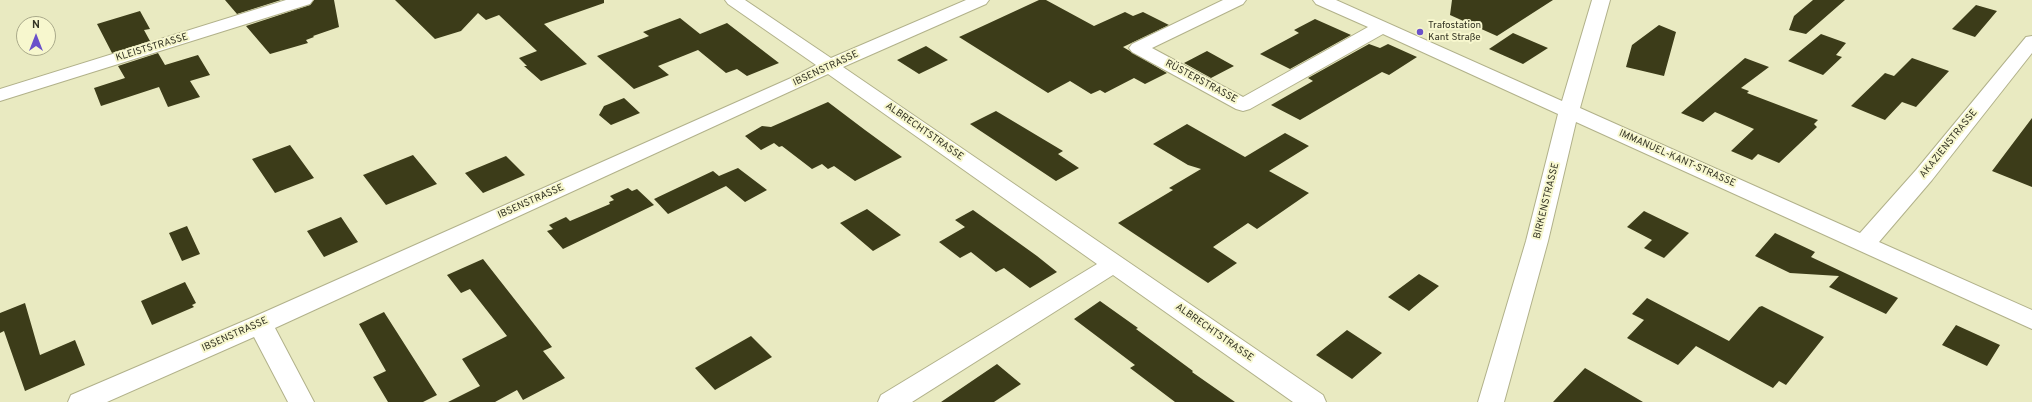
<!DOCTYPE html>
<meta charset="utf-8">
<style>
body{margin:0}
#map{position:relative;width:2032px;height:402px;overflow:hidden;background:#e9eac1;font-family:Overpass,sans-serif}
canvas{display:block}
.north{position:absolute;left:16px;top:16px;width:40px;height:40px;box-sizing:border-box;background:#f7f7ce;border:1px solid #a9a98a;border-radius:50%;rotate:0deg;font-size:11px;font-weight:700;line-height:16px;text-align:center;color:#343424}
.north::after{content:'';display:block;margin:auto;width:14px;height:18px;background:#6a51ca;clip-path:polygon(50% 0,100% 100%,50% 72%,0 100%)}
</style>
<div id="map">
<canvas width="2032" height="402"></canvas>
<div class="north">N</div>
</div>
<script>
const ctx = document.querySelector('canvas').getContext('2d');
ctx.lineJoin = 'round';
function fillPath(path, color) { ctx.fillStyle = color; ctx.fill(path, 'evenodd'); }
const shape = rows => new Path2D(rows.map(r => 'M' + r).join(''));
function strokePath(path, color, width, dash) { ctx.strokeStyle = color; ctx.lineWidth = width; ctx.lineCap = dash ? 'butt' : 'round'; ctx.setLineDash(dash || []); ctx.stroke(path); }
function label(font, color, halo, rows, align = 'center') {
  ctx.font = font + ' Overpass,sans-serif'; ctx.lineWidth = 4; ctx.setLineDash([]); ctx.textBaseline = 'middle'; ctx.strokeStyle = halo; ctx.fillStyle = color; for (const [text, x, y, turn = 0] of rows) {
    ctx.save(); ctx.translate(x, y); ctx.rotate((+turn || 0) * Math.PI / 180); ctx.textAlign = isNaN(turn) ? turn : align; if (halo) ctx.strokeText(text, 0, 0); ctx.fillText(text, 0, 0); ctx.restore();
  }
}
fillPath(shape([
 [225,0,281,0,237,14],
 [314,0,334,0,339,27,313,36,314,37,306,40,308,43,270,54,246,26,310,5],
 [395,0,604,0,604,3,544,24,587,64,541,81,524,66,527,66,519,58,537,51,499,15,486,20,478,13,461,31,435,39],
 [1039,0,1046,0,1094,26,1125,12,1133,16,1143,12,1169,25,1123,47,1167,73,1145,84,1134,78,1105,93,1100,90,1091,94,1070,81,1048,93,959,37],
 [1452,0,1553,0,1497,36,1450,15],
 [1813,0,1845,0,1806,34,1789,30,1794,16],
 [1976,5,1997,11,1975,37,1952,29],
 [140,11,150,29,144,30,150,41,112,53,97,24],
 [680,18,700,34,727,23,779,63,747,76,737,69,726,73,698,50,658,66,669,75,634,89,597,56,649,36,643,32],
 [1315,19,1351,35,1290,69,1260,54,1299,33,1294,30],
 [1659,25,1676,32,1664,76,1626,67,1632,45],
 [1513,33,1548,48,1523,64,1489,49],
 [1821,34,1846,43,1836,55,1842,57,1823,75,1788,61],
 [1369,44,1380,48,1388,44,1417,57,1389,75,1382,72,1300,120,1271,105,1313,81,1308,78],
 [926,46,948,60,919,74,897,60],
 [1207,51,1234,66,1211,78,1184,63],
 [158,53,165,65,198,55,210,75,190,81,200,97,168,107,159,87,101,106,94,88,125,78,118,66],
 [1745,58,1769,67,1741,88,1749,91,1747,93,1818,120,1814,124,1817,127,1779,163,1758,154,1752,160,1731,151,1754,129,1715,112,1703,122,1681,113],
 [1912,58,1949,71,1916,107,1902,102,1885,120,1851,106,1885,73,1894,76],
 [624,98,640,113,611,125,599,115,604,106],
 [828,102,865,130,902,157,855,181,834,166,828,169,822,164,812,169,782,146,779,147,774,143,761,150,745,136,762,126,771,127],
 [996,111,1063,151,1058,154,1079,168,1056,181,970,124],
 [2032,118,2032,187,1992,171],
 [1187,124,1245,157,1285,133,1309,146,1269,171,1309,193,1257,229,1248,223,1213,247,1237,263,1208,283,1118,223,1173,190,1169,188,1201,169,1188,165,1153,144],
 [290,145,314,178,275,193,252,159],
 [413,155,437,184,386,205,363,175],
 [506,156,525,175,483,193,465,173],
 [738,168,767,190,745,202,726,186,668,214,654,199,713,171,719,176],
 [628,188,632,191,637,189,654,205,563,249,547,231,553,229,549,225,566,217,570,221,610,204,609,202,614,200,610,196],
 [867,209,901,235,873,251,840,223],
 [973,210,1037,256,1057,272,1030,288,1004,268,996,272,971,252,960,258,939,242,965,227,955,220],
 [1644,211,1689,233,1664,258,1644,248,1652,240,1627,227],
 [341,217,358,242,324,257,307,231],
 [187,226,200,254,182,261,169,233],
 [1775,233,1815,252,1811,257,1898,298,1886,314,1829,287,1839,276,1790,273,1755,256],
 [483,259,552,347,543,351,565,378,523,400,517,390,495,402,448,402,480,386,462,359,507,336,470,289,461,293,447,275],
 [1419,274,1439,286,1409,311,1388,297],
 [185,282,196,303,192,305,194,307,152,325,141,301],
 [1647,298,1729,341,1759,307,1762,306,1824,337,1786,385,1779,381,1773,388,1696,346,1678,365,1627,338,1644,320,1632,314],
 [1100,301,1138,328,1136,329,1193,371,1192,372,1235,402,1175,402,1130,368,1135,365,1074,319],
 [25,303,40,355,75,340,85,365,25,391,4,331,0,333,0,313],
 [384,312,437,395,423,402,388,402,373,377,386,371,359,324],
 [1956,325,2000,345,1987,366,1942,345],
 [1347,330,1382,353,1352,379,1316,355],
 [751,336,772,357,715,390,695,368],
 [997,364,1021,384,994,402,941,402],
 [1585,368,1643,402,1553,402]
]), '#3c3c19');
const minor = shape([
 [286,0,313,0,310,4,0,101,0,89,286,0],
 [725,0,745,0,831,58,966,0,989,0,986,4,843,67,1323,395,1326,402,1293,402,1113,275,912,402,878,402,881,395,1097,264,828,74,275,328,314,402,288,402,254,337,107,402,68,402,71,395,251,318,791,78,816,65,728,4,725,0],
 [1223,0,1246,0,1243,4,1152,48,1243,97,1368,27,1316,4,1313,0,1336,0,1562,101,1592,0,1610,0,1580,108,1860,233,1916,170,2026,37,2032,36,2032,53,1932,180,1879,242,2032,310,2032,329,1576,122,1548,241,1504,402,1478,402,1526,241,1558,114,1383,34,1250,109,1243,111,1236,109,1132,52,1129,48,1132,44,1223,0]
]);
strokePath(minor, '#b1b18a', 2);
fillPath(minor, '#fff');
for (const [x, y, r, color] of [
 [1420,32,4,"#6a51ca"]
]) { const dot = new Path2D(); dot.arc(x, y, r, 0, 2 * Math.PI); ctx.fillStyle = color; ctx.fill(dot); strokePath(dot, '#f7f7ce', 1.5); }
label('10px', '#343424', '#f7f7ce', [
 ["Trafostation",1428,26],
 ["Kant Straße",1428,38]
], 'left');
label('10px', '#343424', '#f7f7ce', [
 ["KLEISTSTRASSE",152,48,-17],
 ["IBSENSTRASSE",826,69,-25],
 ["RÜSTERSTRASSE",1201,82,28],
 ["ALBRECHTSTRASSE",924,132,35],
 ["AKAZIENSTRASSE",1949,144,-51],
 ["IMMANUEL-KANT-STRASSE",1677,159,24],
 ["BIRKENSTRASSE",1547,201,-76],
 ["IBSENSTRASSE",531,202,-24],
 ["ALBRECHTSTRASSE",1214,333,35],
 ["IBSENSTRASSE",235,335,-24]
]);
</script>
